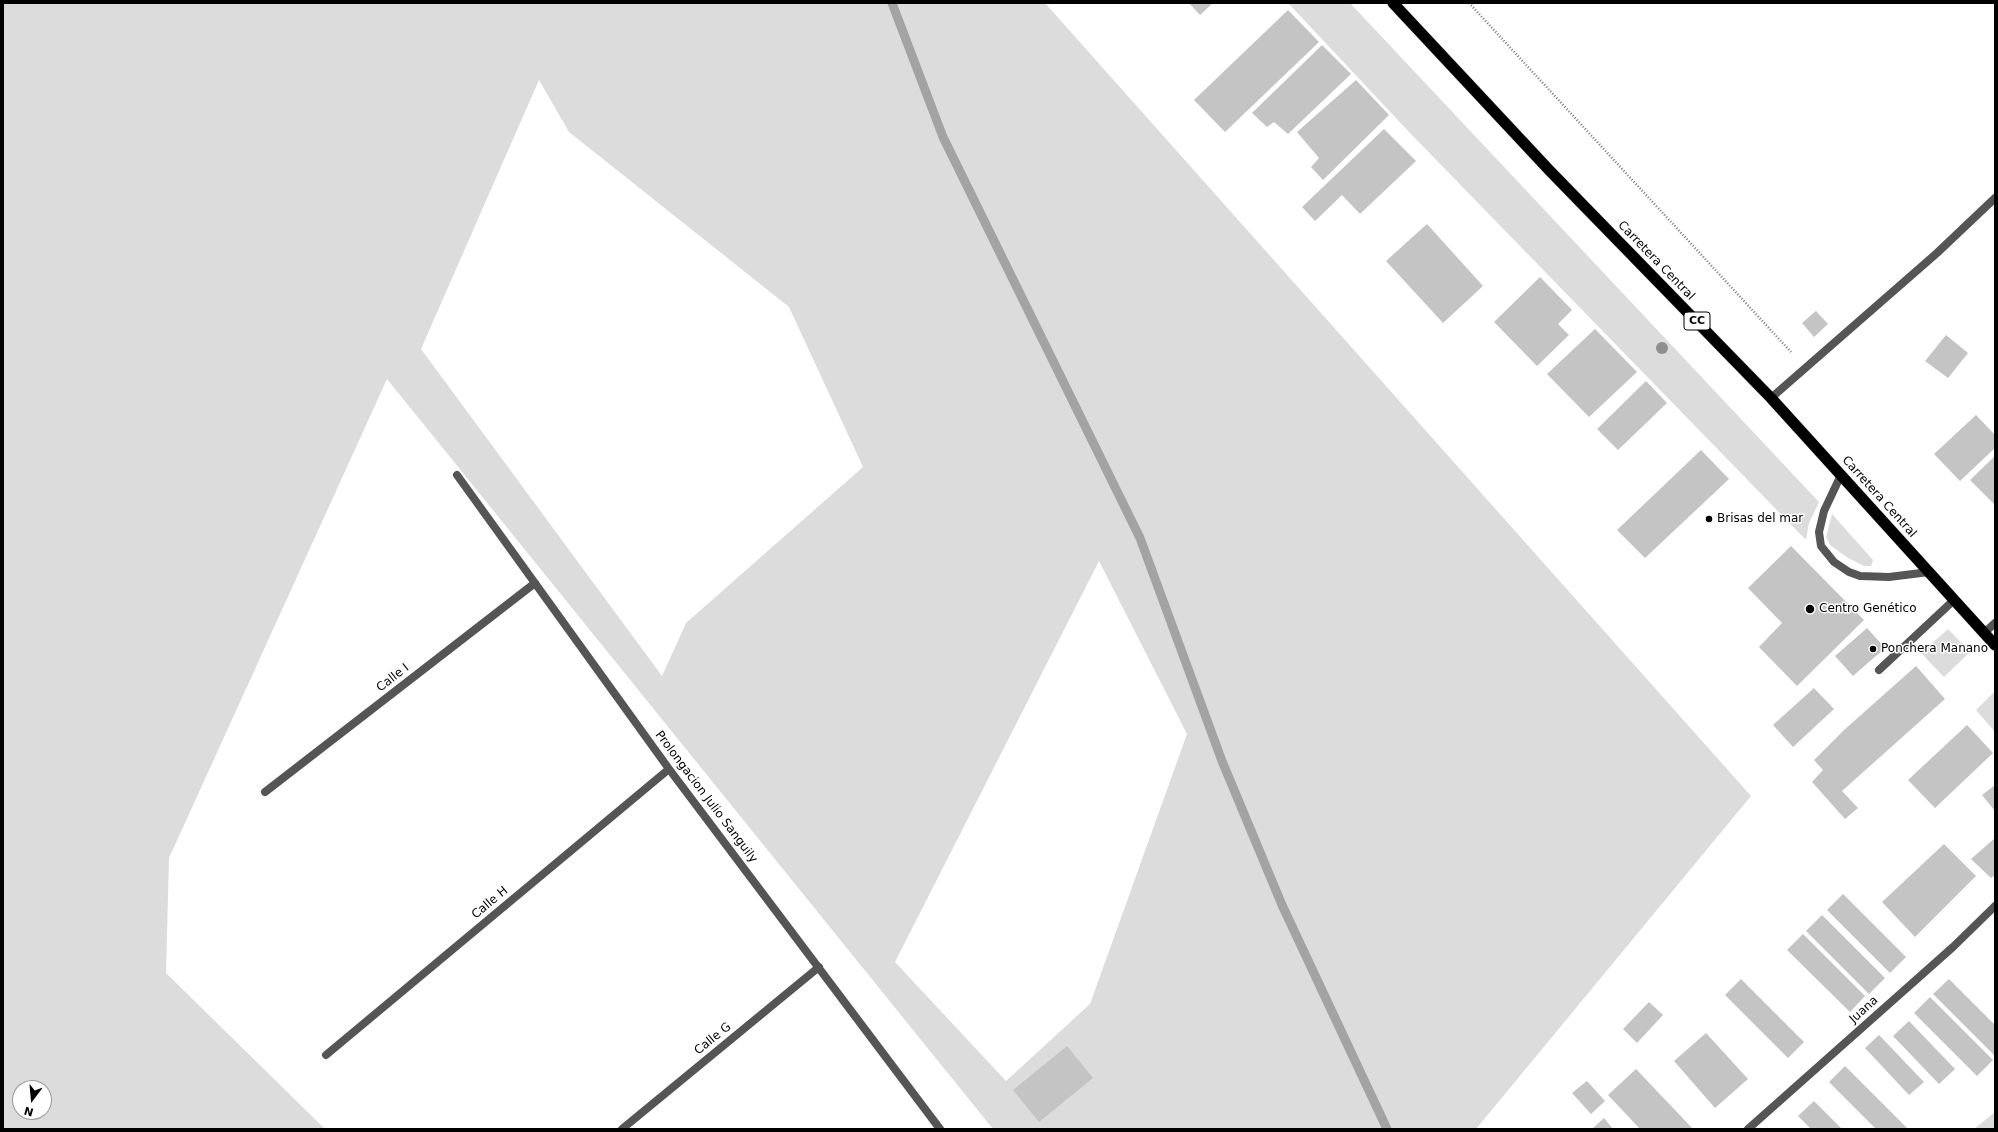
<!DOCTYPE html>
<meta charset="utf-8">
<style>
body{margin:0}
#map{position:relative;width:1998px;height:1132px;overflow:hidden;background:#fff;font-family:"DejaVu Sans",sans-serif}
canvas{display:block}
.frame{position:absolute;inset:0;border:4px solid #000;pointer-events:none}
.north{position:absolute;left:12px;top:1080px;width:40px;height:40px;box-sizing:border-box;background:#fff;border:1px solid #999;border-radius:50%;rotate:196deg;font-size:11px;font-weight:700;line-height:16px;text-align:center;color:#000}
.north::after{content:'';display:block;margin:auto;width:14px;height:18px;background:#000;clip-path:polygon(50% 0,100% 100%,50% 72%,0 100%)}
</style>
<div id="map">
<canvas width="1998" height="1132"></canvas>
<div class="frame"></div>
<div class="north">N</div>
</div>
<script>
const ctx = document.querySelector('canvas').getContext('2d');
ctx.lineJoin = 'round';
function fillPath(path, color) { ctx.fillStyle = color; ctx.fill(path, 'evenodd'); }
const shape = rows => new Path2D(rows.map(r => 'M' + r).join(''));
function strokePath(path, color, width, dash) { ctx.strokeStyle = color; ctx.lineWidth = width; ctx.lineCap = dash ? 'butt' : 'round'; ctx.setLineDash(dash || []); ctx.stroke(path); }
function label(font, color, halo, rows, align = 'center') {
  ctx.font = font + ' "DejaVu Sans",sans-serif'; ctx.lineWidth = 3; ctx.setLineDash([]); ctx.textBaseline = 'middle'; ctx.strokeStyle = halo; ctx.fillStyle = color; for (const [text, x, y, turn = 0] of rows) {
    ctx.save(); ctx.translate(x, y); ctx.rotate((+turn || 0) * Math.PI / 180); ctx.textAlign = isNaN(turn) ? turn : align; if (halo) ctx.strokeText(text, 0, 0); ctx.fillText(text, 0, 0); ctx.restore();
  }
}
fillPath(shape([
 [3,3,1045,3,1751,796,1476,1129,993,1129,387,379,169,858,166,973,325,1129,3,1129],
 [539,80,569,132,789,307,863,467,686,623,662,676,421,349],
 [1099,561,1187,734,1090,1004,1006,1081,895,962],
 [20,1088,44,1088,44,1112,20,1112],
 [1288,3,1350,3,1819,502,1809,523,1806,540,1410,133],
 [1832,514,1873,560,1871,566,1864,566,1848,558,1830,545,1826,537],
 [1948,629,1970,652,1944,677,1921,653],
 [1995,691,1995,732,1976,710],
 [1995,1112,1995,1129,1974,1129]
]), '#dcdcdc');
strokePath(shape([
 [892,3,943,137,1140,538,1222,761,1282,905,1387,1129]
]), '#a3a3a3', 9);
fillPath(shape([
 [1189,3,1213,3,1200,15],
 [1288,10,1319,42,1225,132,1194,100],
 [1322,45,1351,74,1288,134,1274,122,1267,127,1252,113],
 [1356,80,1389,115,1323,180,1311,167,1319,158,1297,132],
 [1384,129,1416,161,1360,214,1342,195,1315,221,1302,207],
 [1427,224,1483,286,1443,323,1386,261],
 [1540,277,1572,310,1558,324,1569,335,1537,366,1494,322],
 [1816,311,1828,324,1814,337,1802,323],
 [1595,329,1637,372,1589,417,1547,374],
 [1946,335,1968,353,1948,378,1925,361],
 [1646,381,1667,403,1618,450,1597,429],
 [1976,415,1995,435,1995,448,1960,481,1934,454],
 [1701,450,1729,479,1645,558,1617,530],
 [1995,456,1995,505,1970,480],
 [1791,546,1864,620,1797,686,1759,647,1782,623,1748,588],
 [1867,628,1885,648,1853,676,1835,656],
 [1916,666,1945,699,1842,791,1858,808,1845,819,1812,782,1823,770,1814,760,1844,730],
 [1814,688,1834,709,1793,747,1773,725],
 [1967,725,1993,753,1935,808,1908,780],
 [1995,785,1995,811,1982,795],
 [1995,838,1995,875,1991,878,1971,859],
 [1944,844,1976,876,1915,937,1882,902],
 [1843,894,1906,957,1890,973,1827,910],
 [1822,915,1885,978,1869,994,1806,931],
 [1803,934,1865,996,1850,1012,1787,950],
 [1741,979,1804,1042,1788,1058,1725,995],
 [1949,979,1995,1025,1995,1056,1933,994],
 [1930,997,1993,1060,1977,1076,1914,1013],
 [1649,1002,1663,1015,1637,1043,1623,1029],
 [1909,1021,1955,1069,1939,1084,1893,1036],
 [1706,1033,1748,1079,1715,1108,1674,1061],
 [1879,1035,1924,1082,1909,1095,1865,1048],
 [1067,1046,1093,1078,1039,1122,1013,1090],
 [1845,1066,1908,1129,1876,1129,1829,1082],
 [1636,1069,1693,1129,1640,1129,1608,1095],
 [1587,1081,1605,1101,1591,1114,1572,1093],
 [1814,1101,1842,1129,1811,1129,1798,1116],
 [1604,1118,1613,1129,1592,1129]
]), '#c4c4c4');
const trunk = shape([
 [1393,3,1550,171,1771,398,1995,645]
]);
strokePath(trunk, '#dbdbdb', 12);
strokePath(shape([
 [1469,3,1791,352]
]), '#777', 2.5, [1, 2]);
strokePath(shape([
 [1841,475,1824,511,1819,532,1821,546,1834,562,1849,572,1860,576,1889,577,1929,572],
 [1984,633,1995,623],
 [1879,670,1954,600]
]), '#555', 8);
strokePath(shape([
 [1771,398,1937,253,1995,198],
 [457,475,669,769,940,1129],
 [265,792,535,583],
 [326,1055,669,769],
 [622,1129,819,967]
]), '#555', 8);
strokePath(shape([
 [1748,1129,1953,947,1995,906]
]), '#555', 8);
strokePath(trunk, '#000', 11);
ctx.fillStyle = '#8f8f8f';
for (const [x, y] of [
 [1662,348]
]) { ctx.beginPath(); ctx.arc(x, y, 6, 0, 2 * Math.PI); ctx.fill(); }
for (const [x, y, r, color] of [
 [1709,519,4,"#000"],
 [1810,609,5,"#000"],
 [1873,649,4,"#000"]
]) { const dot = new Path2D(); dot.arc(x, y, r, 0, 2 * Math.PI); ctx.fillStyle = color; ctx.fill(dot); strokePath(dot, '#fff', 1.5); }
for (const [x, y, w] of [
 [1697,321,26]
]) { const box = new Path2D(); box.roundRect(x - w / 2, y - 9, w, 18, 3); ctx.fillStyle = '#fff'; ctx.fill(box); strokePath(box, '#000', 1); }
label('bold 11px', '#000', null, [
 ["CC",1697,321]
]);
label('12px', '#000', '#fff', [
 ["Carretera Central",1656,261,46],
 ["Carretera Central",1879,497,48],
 ["Calle I",393,678,-38],
 ["Prolongacion Julio Sanguily",706,797,53],
 ["Calle H",490,903,-40],
 ["Juana",1864,1010,-42],
 ["Calle G",713,1039,-39]
]);
label('12px', '#000', '#fff', [
 ["Brisas del mar",1717,519],
 ["Centro Genético",1819,609],
 ["Ponchera Manano",1881,649]
], 'left');
</script>
